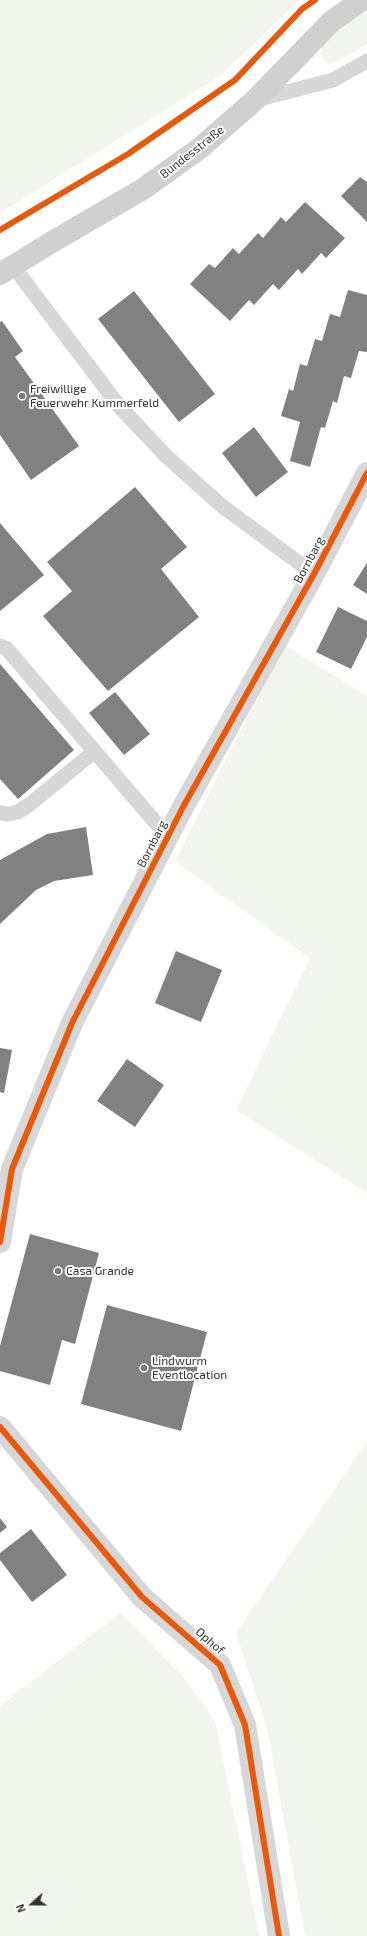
<!DOCTYPE html>
<meta charset="utf-8">
<style>
body{margin:0}
#map{position:relative;width:367px;height:1936px;overflow:hidden;background:#fff;font-family:"Exo 2",sans-serif}
canvas{display:block}
.north{position:absolute;left:12px;top:1884px;width:40px;height:40px;-webkit-text-stroke:3px #fff;paint-order:stroke;rotate:249deg;font-size:11px;font-weight:700;line-height:16px;text-align:center;color:#333}
.north::after{content:'';display:block;margin:auto;width:14px;height:18px;background:#333;clip-path:polygon(50% 0,100% 100%,50% 72%,0 100%)}
</style>
<div id="map">
<canvas width="367" height="1936"></canvas>
<div class="north">N</div>
</div>
<script>
const ctx = document.querySelector('canvas').getContext('2d');
ctx.lineJoin = 'round';
function fillPath(path, color) { ctx.fillStyle = color; ctx.fill(path, 'evenodd'); }
const shape = rows => new Path2D(rows.map(r => 'M' + r).join(''));
function strokePath(path, color, width, dash) { ctx.strokeStyle = color; ctx.lineWidth = width; ctx.lineCap = dash ? 'butt' : 'round'; ctx.setLineDash(dash || []); ctx.stroke(path); }
function label(font, color, halo, rows, align = 'center') {
  ctx.font = font + ' "Exo 2",sans-serif'; ctx.lineWidth = 4; ctx.setLineDash([]); ctx.textBaseline = 'middle'; ctx.strokeStyle = halo; ctx.fillStyle = color; for (const [text, x, y, turn = 0] of rows) {
    ctx.save(); ctx.translate(x, y); ctx.rotate((+turn || 0) * Math.PI / 180); ctx.textAlign = isNaN(turn) ? turn : align; if (halo) ctx.strokeText(text, 0, 0); ctx.fillText(text, 0, 0); ctx.restore();
  }
}
fillPath(shape([
 [0,0,299,0,220,76,0,213],
 [367,11,367,44,349,55,331,64,327,63,320,55,322,46,341,27],
 [284,645,367,696,367,1193,236,1110,310,958,175,861],
 [367,1442,367,1936,305,1936,267,1728,236,1633],
 [120,1613,183,1677,215,1721,259,1936,0,1936,0,1706]
]), '#f1f5ed');
fillPath(shape([
 [360,177,367,182,367,222,341,196],
 [305,202,345,238,326,258,321,253,302,274,298,269,279,290,273,284,254,305,249,300,230,321,190,284,209,264,215,268,233,248,239,254,258,233,263,238,281,217,286,222],
 [348,290,367,295,367,352,359,351,351,378,344,376,337,403,333,401,325,428,321,427,310,467,290,461,300,422,281,416,289,389,293,391,300,364,307,366,315,339,322,341,330,314,340,317],
 [134,291,215,394,179,422,98,319],
 [2,321,23,351,15,357,79,446,31,480,0,435,0,322],
 [254,427,288,472,256,497,222,453],
 [135,487,187,547,161,569,199,617,108,691,43,616,72,591,47,562],
 [0,523,44,575,0,611],
 [367,563,367,594,353,585],
 [338,607,367,621,367,637,351,669,316,652],
 [0,664,74,750,18,799,0,779],
 [115,692,150,734,124,755,89,713],
 [86,827,93,875,54,881,36,890,0,924,0,860,47,834],
 [176,951,222,970,201,1022,155,1003],
 [0,1048,12,1050,4,1093,0,1092],
 [127,1059,164,1085,135,1127,97,1101],
 [30,1234,99,1253,75,1344,62,1340,50,1385,0,1371,0,1346],
 [107,1305,207,1332,181,1431,81,1404],
 [0,1518,7,1527,0,1533],
 [31,1529,67,1575,32,1602,0,1560,0,1553]
]), '#818181');
strokePath(shape([
 [256,100,333,80,367,61],
 [13,266,119,406,167,457,222,506,314,574],
 [0,646,7,649,168,837],
 [0,813,8,814,18,812,30,804,95,751]
]), '#d7d7d7', 15);
strokePath(shape([
 [0,1242,12,1169,72,1023,183,807,314,574,367,473],
 [0,1427,142,1597,220,1665,245,1725,279,1936]
]), '#d7d7d7', 22);
strokePath(shape([
 [0,274,52,242,143,189,199,149,255,100,332,21,362,0]
]), '#d0d0d0', 22);
strokePath(shape([
 [0,230,128,154,235,80,302,9,315,0],
 [0,1242,12,1169,72,1023,183,807,314,574,367,473],
 [0,1427,142,1597,220,1665,245,1725,279,1936]
]), '#e8590c', 6);
for (const [x, y, r, color] of [
 [22,396,4,"#7a7a7a"],
 [58,1271,4,"#7a7a7a"],
 [144,1368,4,"#7a7a7a"]
]) { const dot = new Path2D(); dot.arc(x, y, r, 0, 2 * Math.PI); ctx.fillStyle = color; ctx.fill(dot); strokePath(dot, '#fff', 1.5); }
label('12px', '#333', '#fff', [
 ["Bundesstraße",192,152,-38],
 ["Bornbarg",309,560,-62],
 ["Bornbarg",152,844,-63],
 ["Ophof",210,1641,41]
]);
label('12px', '#333', '#fff', [
 ["Freiwillige",30,389],
 ["Feuerwehr Kummerfeld",30,403],
 ["Casa Grande",66,1271],
 ["Lindwurm",152,1361],
 ["Eventlocation",152,1375]
], 'left');
</script>
